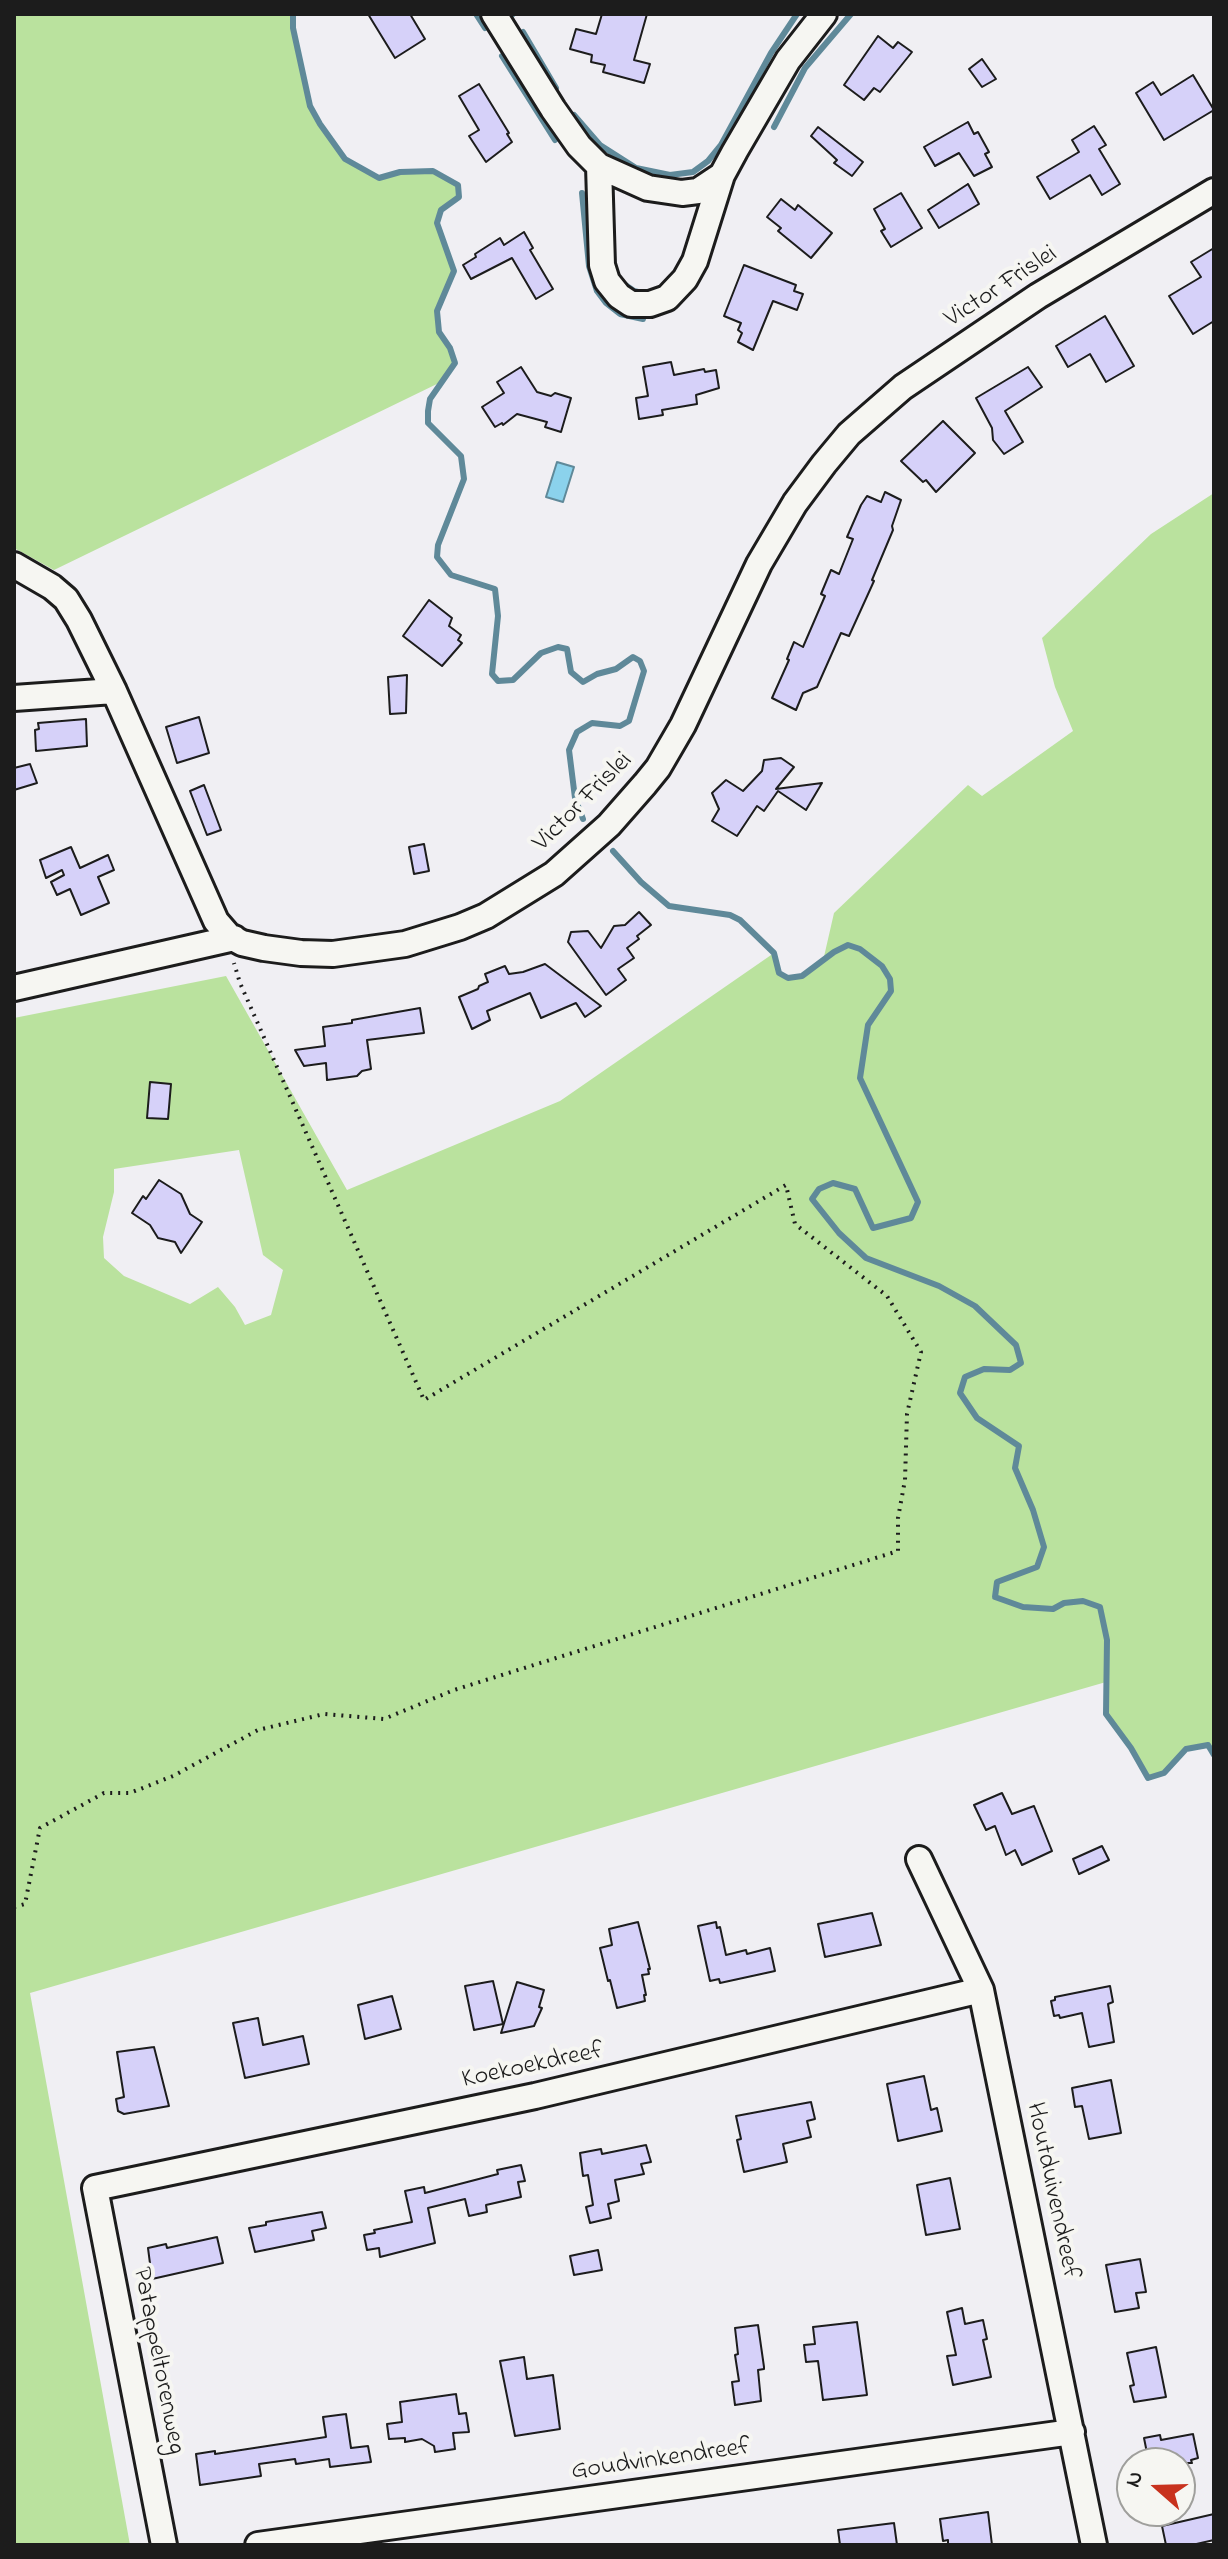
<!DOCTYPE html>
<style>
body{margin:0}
#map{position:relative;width:1228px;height:2559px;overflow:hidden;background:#f0eff3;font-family:"Indie Flower",sans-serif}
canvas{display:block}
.frame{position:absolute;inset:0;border:16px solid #1c1c1c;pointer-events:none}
.north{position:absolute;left:1116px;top:2447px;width:80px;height:80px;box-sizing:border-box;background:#f6f6f2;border:2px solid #9f9f9c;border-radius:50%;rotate:290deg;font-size:22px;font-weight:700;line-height:32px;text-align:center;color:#1c1c1c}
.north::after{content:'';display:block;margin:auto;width:28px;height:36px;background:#c8321e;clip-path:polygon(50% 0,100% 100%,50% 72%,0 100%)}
</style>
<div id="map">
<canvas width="1228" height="2559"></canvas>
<div class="frame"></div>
<div class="north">N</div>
</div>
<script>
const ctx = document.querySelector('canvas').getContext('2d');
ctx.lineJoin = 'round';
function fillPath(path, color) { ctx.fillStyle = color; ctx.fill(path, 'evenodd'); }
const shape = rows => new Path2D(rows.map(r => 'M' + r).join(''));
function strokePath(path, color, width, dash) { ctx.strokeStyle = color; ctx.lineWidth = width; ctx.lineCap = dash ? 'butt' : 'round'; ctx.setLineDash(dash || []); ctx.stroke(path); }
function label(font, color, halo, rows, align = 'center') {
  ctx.font = font + ' "Indie Flower",sans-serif'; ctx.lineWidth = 8; ctx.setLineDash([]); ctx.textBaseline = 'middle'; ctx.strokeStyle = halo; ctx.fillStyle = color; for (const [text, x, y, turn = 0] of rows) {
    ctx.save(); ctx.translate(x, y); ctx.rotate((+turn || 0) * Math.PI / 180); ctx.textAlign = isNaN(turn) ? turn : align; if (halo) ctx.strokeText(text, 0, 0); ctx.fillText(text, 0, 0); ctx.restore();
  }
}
fillPath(shape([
 [14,14,293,14,293,28,310,106,320,124,345,159,379,178,400,172,433,171,458,185,459,197,441,210,437,223,454,271,437,311,439,332,450,348,455,363,441,382,54,570,14,548],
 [1214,493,1214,1755,1208,1745,1186,1749,1164,1773,1148,1778,1131,1748,1106,1714,1106,1682,30,1993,130,2545,14,2545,14,1018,226,976,347,1190,560,1101,774,953,779,972,788,978,802,976,819,965,823,961,834,913,968,785,982,796,1073,731,1055,687,1042,638,1151,534],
 [239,1150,263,1255,283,1270,271,1315,245,1325,235,1307,218,1287,190,1304,124,1276,104,1258,103,1237,114,1192,114,1169]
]), '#bae29e');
const water = shape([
 [557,462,574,467,563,502,546,497,557,462]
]);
fillPath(water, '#8bd2ec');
strokePath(water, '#5f8999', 2);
strokePath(shape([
 [293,14,293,28,310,106,320,124,345,159,379,178,400,172,433,171,458,185,459,197,441,210,437,223,454,271,437,311,439,332,450,348,455,363,430,399,428,411,428,423,461,456,464,479,438,545,437,557,451,575,495,589,498,616,492,674,498,681,513,680,541,653,558,647,567,649,571,672,583,682,597,674,616,669,633,657,640,661,644,671,629,721,620,726,592,723,577,732,569,750,575,798,583,819],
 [476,14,485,28],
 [511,14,512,15],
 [523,32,556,88],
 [502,56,555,140],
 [574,115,600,145,636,168,670,175,693,172,708,161,721,145,771,53,797,14],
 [774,127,805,68,851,14],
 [582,193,589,266,597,291,606,303,620,314,643,319],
 [621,282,634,291,642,293],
 [613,851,641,882,669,906,730,915,740,920,774,953,779,973,788,978,802,976,834,952,848,945,860,949,882,966,890,979,891,991,868,1025,860,1078,918,1202,911,1218,873,1228,855,1189,833,1183,819,1189,812,1199,839,1233,866,1258,939,1286,975,1306,1016,1345,1021,1363,1010,1370,984,1369,965,1377,960,1393,977,1418,1019,1446,1015,1468,1033,1510,1044,1547,1037,1567,997,1582,995,1597,1023,1607,1053,1609,1064,1603,1083,1601,1100,1607,1107,1640,1106,1714,1131,1748,1148,1778,1164,1773,1186,1749,1208,1745,1214,1755]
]), '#5f8999', 6);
const building = shape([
 [368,14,410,14,425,39,395,58,368,14],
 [602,14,647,14,634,60,650,64,644,83,603,72,605,65,591,62,592,55,570,49,576,29,596,34,602,14],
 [878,36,893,48,898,42,912,52,880,92,874,88,864,100,844,85,878,36],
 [982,59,996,79,982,87,969,69,982,59],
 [1193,75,1214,110,1164,140,1136,93,1153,82,1161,95,1193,75],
 [479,84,509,133,507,134,512,142,486,162,469,136,479,130,459,96,479,84],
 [968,122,974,134,978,132,989,152,985,154,992,167,974,176,959,153,935,166,924,147,968,122],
 [1094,126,1106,145,1099,149,1120,184,1102,195,1090,175,1050,199,1037,177,1079,152,1072,140,1094,126],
 [818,127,863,162,852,176,834,163,837,160,811,136,818,127],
 [968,184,979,204,939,228,928,210,968,184],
 [901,193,922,228,891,247,881,231,885,229,874,209,901,193],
 [781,199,795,210,798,205,832,233,811,258,778,231,781,228,767,217,781,199],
 [524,232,533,248,530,250,553,289,536,299,512,258,471,279,463,265,476,257,475,254,500,238,504,245,524,232],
 [1214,248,1214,321,1193,334,1169,296,1201,277,1191,262,1214,248],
 [744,265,796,285,794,291,803,294,797,310,773,301,753,350,738,342,742,333,738,330,741,323,724,316,744,265],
 [1105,316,1134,366,1106,382,1090,354,1068,367,1056,346,1105,316],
 [671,362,674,375,704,369,705,372,716,370,719,388,696,395,697,404,662,410,663,415,639,419,636,398,648,396,643,367,671,362],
 [521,367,537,392,551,396,555,393,571,398,561,432,545,427,547,422,517,414,503,425,502,423,495,427,482,407,504,393,497,382,521,367],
 [1028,367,1042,387,1005,411,1023,442,1004,454,993,440,992,428,976,398,1028,367],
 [943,421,975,453,936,492,926,480,923,482,901,461,943,421],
 [885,492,901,500,892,526,893,530,872,580,874,581,849,636,841,633,817,687,803,693,796,710,772,698,789,660,787,659,794,642,803,647,825,596,821,594,831,570,839,574,853,539,847,537,861,505,867,496,881,502,885,492],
 [429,600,452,618,449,626,461,635,458,640,462,643,442,666,403,636,429,600],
 [407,675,406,713,390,714,388,677,407,675],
 [199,717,209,753,177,763,166,727,199,717],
 [86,719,87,746,36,751,35,730,39,729,38,723,86,719],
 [781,758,794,767,776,789,822,783,806,810,778,791,764,811,757,806,737,836,712,821,719,809,712,793,726,780,743,791,762,771,764,760,781,758],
 [30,764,37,783,14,790,14,768,30,764],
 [204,785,221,830,207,835,190,791,204,785],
 [424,844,429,871,414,874,409,847,424,844],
 [71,847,80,868,108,855,114,870,98,877,109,903,81,915,70,889,57,895,51,882,64,875,62,870,46,878,40,860,71,847],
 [639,912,651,925,637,936,639,939,627,948,634,958,618,969,626,980,606,995,568,942,571,932,588,931,601,948,614,926,625,925,639,912],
 [545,964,601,1006,585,1017,576,1003,541,1018,530,993,487,1011,490,1020,472,1029,459,997,478,989,479,986,488,982,485,974,505,966,509,974,523,972,545,964],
 [420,1008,424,1033,367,1040,371,1069,362,1071,357,1076,327,1080,326,1063,304,1066,295,1050,325,1046,323,1027,352,1023,352,1020,420,1008],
 [150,1082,171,1084,168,1119,147,1118,150,1082],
 [159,1180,181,1194,190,1214,202,1222,181,1253,175,1242,158,1238,150,1225,132,1213,143,1196,146,1199,159,1180],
 [1002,1793,1012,1814,1034,1806,1052,1851,1022,1865,1015,1850,1006,1855,995,1826,986,1830,974,1805,1002,1793],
 [1102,1846,1109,1860,1079,1874,1073,1859,1102,1846],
 [872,1913,881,1945,825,1957,818,1924,872,1913],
 [638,1922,650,1969,648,1969,649,1974,642,1975,646,1995,644,1995,645,2001,617,2008,610,1980,608,1981,600,1948,612,1945,609,1929,638,1922],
 [716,1922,717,1928,720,1927,726,1955,746,1950,747,1954,770,1948,775,1971,720,1983,719,1979,710,1981,698,1926,716,1922],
 [493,1981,503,2024,474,2030,465,1986,493,1981],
 [517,1982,544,1990,539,2007,542,2008,534,2026,501,2033,517,1982],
 [1110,1986,1113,2002,1108,2004,1114,2042,1089,2047,1082,2013,1060,2018,1059,2015,1054,2016,1051,2001,1055,2000,1055,1997,1110,1986],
 [392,1996,401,2029,365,2039,358,2005,392,1996],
 [258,2018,263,2045,303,2036,309,2064,245,2078,233,2023,258,2018],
 [154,2047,169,2106,124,2114,118,2111,116,2099,124,2097,117,2052,154,2047],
 [924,2076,931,2110,937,2108,942,2131,898,2141,887,2084,924,2076],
 [1111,2080,1121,2133,1089,2139,1082,2106,1075,2107,1072,2088,1111,2080],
 [811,2102,815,2119,807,2121,811,2137,783,2144,787,2162,744,2172,737,2140,741,2139,736,2116,811,2102],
 [646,2145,651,2162,641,2164,644,2174,615,2180,619,2201,608,2204,611,2218,590,2223,586,2207,593,2205,588,2175,583,2176,580,2153,601,2149,602,2154,646,2145],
 [521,2165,525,2181,518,2182,521,2197,486,2205,487,2212,469,2216,465,2199,428,2208,435,2243,380,2257,379,2248,367,2250,364,2235,375,2233,374,2230,412,2222,405,2191,424,2187,425,2193,498,2174,497,2170,521,2165],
 [950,2178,960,2229,926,2235,917,2185,950,2178],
 [322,2212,326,2228,312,2231,314,2240,255,2252,249,2228,266,2225,266,2222,322,2212],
 [217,2237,223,2263,152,2279,148,2248,166,2244,167,2248,217,2237],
 [598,2250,602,2270,574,2275,570,2256,598,2250],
 [1140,2259,1146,2292,1136,2293,1139,2308,1115,2312,1106,2265,1140,2259],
 [962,2308,965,2324,983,2320,987,2339,983,2340,991,2377,953,2385,947,2356,956,2355,947,2312,962,2308],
 [857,2322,867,2395,823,2400,818,2361,806,2362,804,2345,815,2344,813,2327,857,2322],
 [758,2325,764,2367,764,2369,758,2370,761,2401,735,2405,732,2382,739,2381,735,2355,738,2354,735,2328,758,2325],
 [1156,2347,1166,2397,1134,2402,1130,2386,1134,2385,1127,2353,1156,2347],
 [524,2357,527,2379,553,2375,560,2429,515,2436,500,2361,524,2357],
 [456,2394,459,2414,466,2413,469,2432,453,2433,455,2449,435,2452,434,2446,422,2439,405,2442,405,2438,389,2439,387,2424,402,2422,400,2402,456,2394],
 [346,2414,351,2448,368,2446,371,2462,330,2467,329,2459,296,2464,295,2459,259,2464,261,2476,200,2485,196,2454,215,2451,215,2454,326,2437,323,2417,346,2414],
 [1193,2434,1198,2458,1191,2460,1192,2463,1149,2463,1144,2438,1160,2435,1161,2440,1193,2434],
 [988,2512,992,2545,948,2545,948,2540,943,2541,940,2519,988,2512],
 [1214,2514,1214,2540,1192,2545,1166,2545,1162,2526,1214,2514],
 [894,2523,897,2545,840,2545,838,2530,894,2523]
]);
fillPath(building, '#d6d1f9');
strokePath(building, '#1c1c1c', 2);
const minor = shape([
 [494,14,553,109,579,146,599,166,648,188,682,193,698,191,722,175],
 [599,166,602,265,607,281,619,296,631,304,650,304,667,298,685,279,695,261,722,175,735,151,788,60,824,14],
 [14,565,52,587,66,599,79,620,114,691,216,921,229,936,242,943,264,948,301,953,333,954,405,944,460,927,486,916,554,874,609,825,645,784,658,768,683,725,759,564,795,503,824,464,849,434,903,387,1038,296,1214,191],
 [14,698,114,691],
 [14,988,234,938],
 [919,1859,981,1990,1094,2545],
 [164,2545,95,2188,535,2096,981,1990],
 [258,2545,1072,2432]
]);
strokePath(minor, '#1c1c1c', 30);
strokePath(shape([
 [14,1907,25,1904,40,1828,104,1793,130,1793,173,1776,258,1730,324,1714,384,1719,454,1690,898,1551,898,1518,905,1480,907,1414,921,1352,887,1296,795,1224,786,1185,424,1400,240,983,234,963]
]), '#1c1c1c', 4, [2, 6]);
strokePath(minor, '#f6f6f2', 24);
label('26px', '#1c1c1c', '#f6f6f2', [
 ["Victor Frislei",1002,288,-33],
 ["Victor Frislei",584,803,-45],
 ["Koekoekdreef",533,2067,-12],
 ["Houtduivendreef",1051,2191,78],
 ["Patappeltorenweg",157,2361,79],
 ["Goudvinkendreef",661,2461,-8]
]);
</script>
